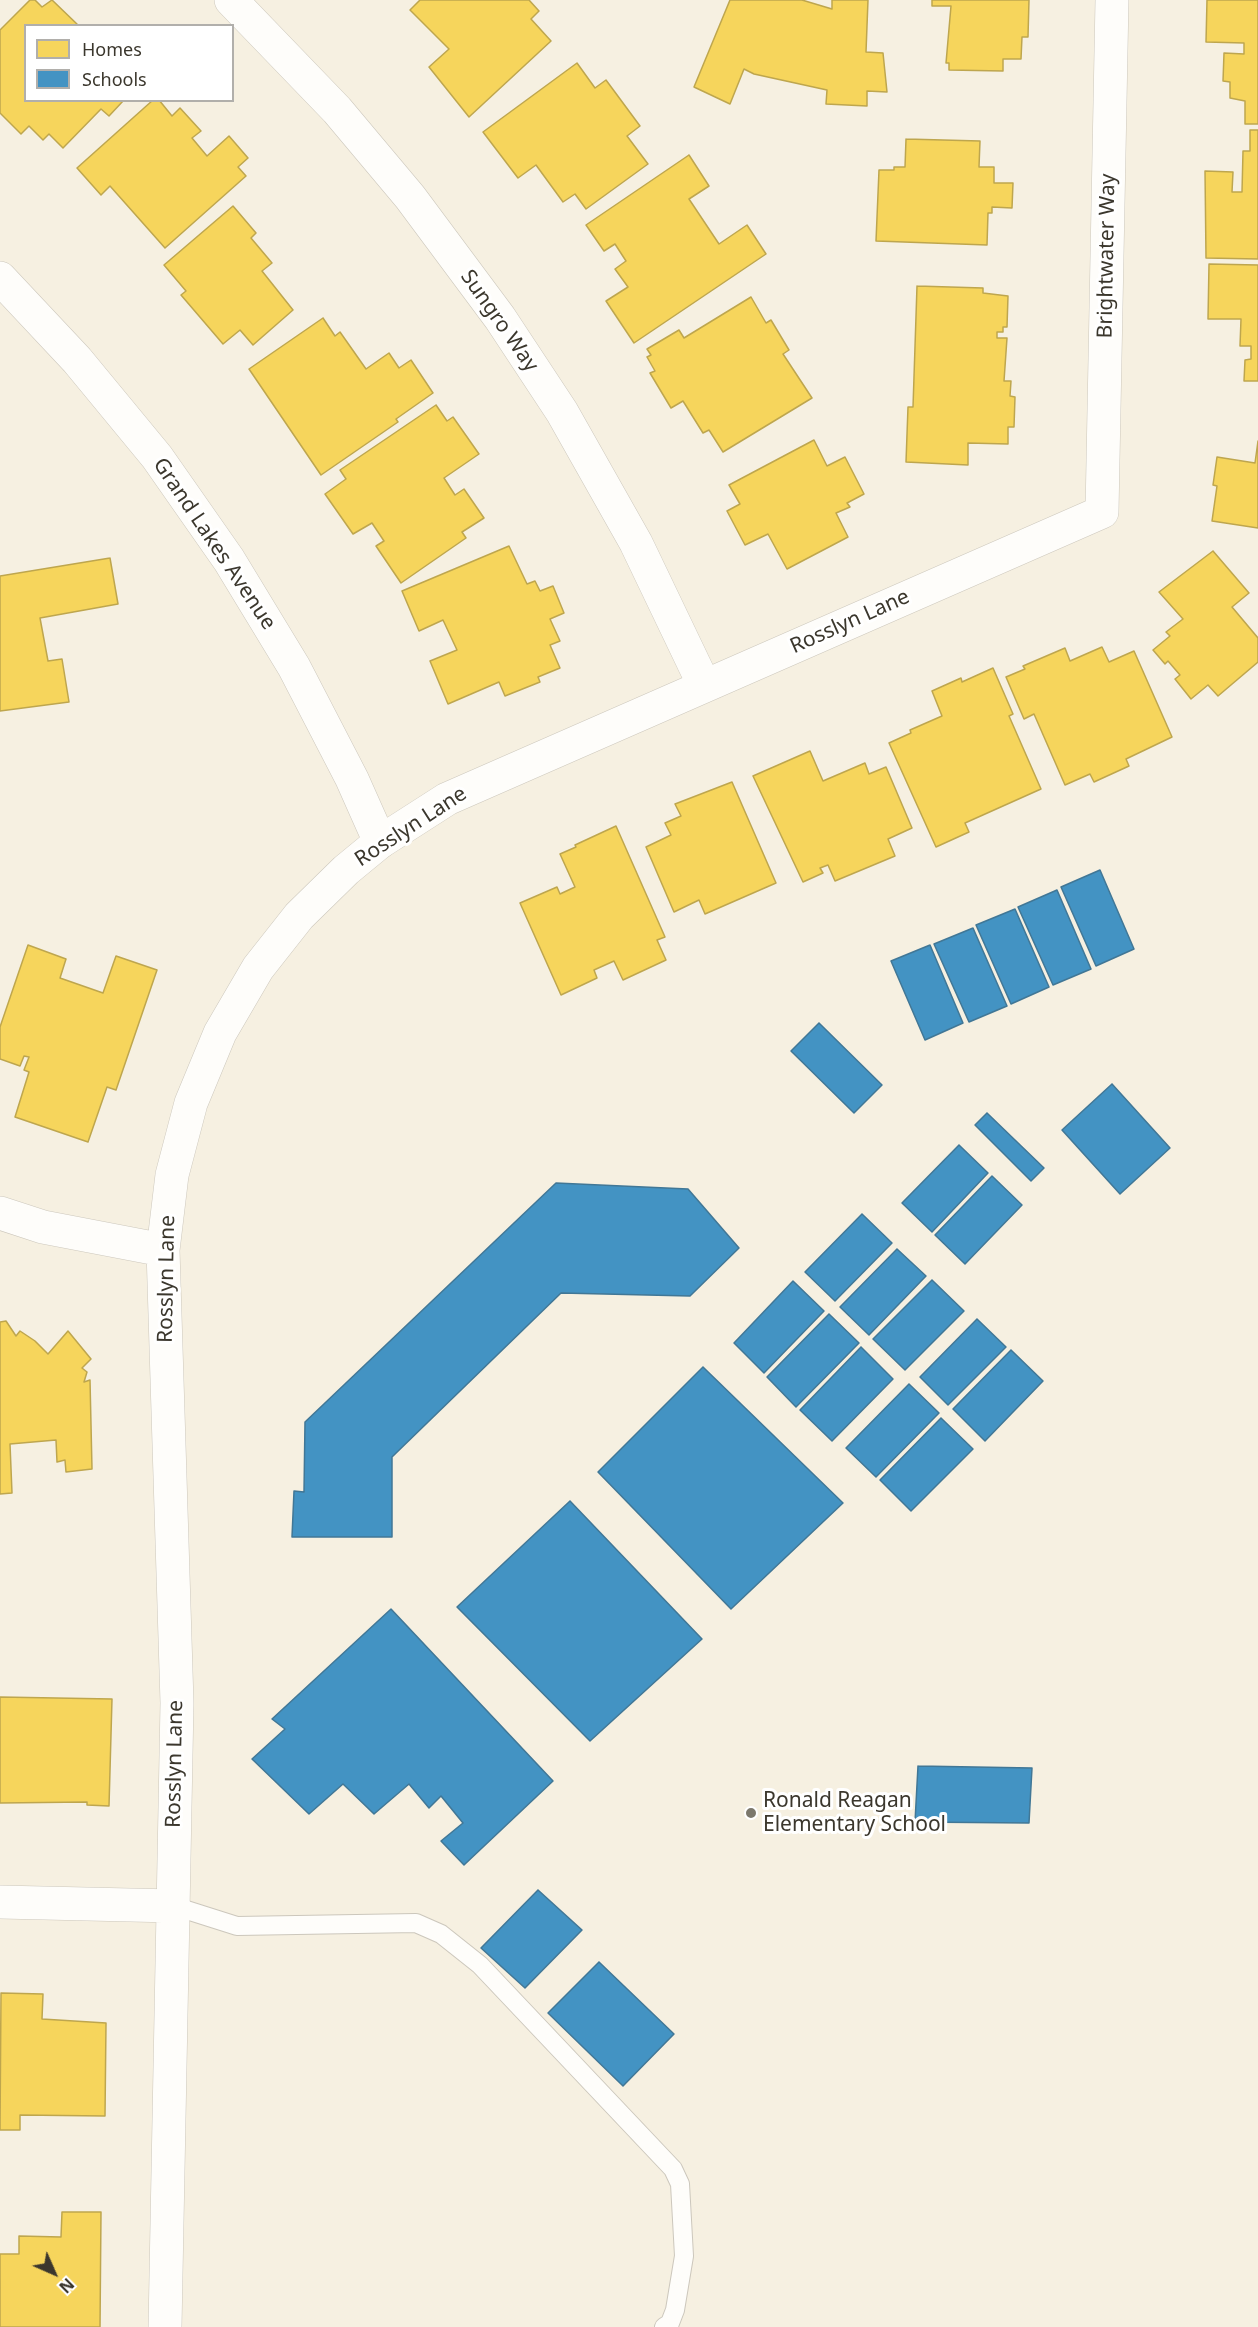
<!DOCTYPE html>
<style>
body{margin:0}
#map{position:relative;width:1258px;height:2327px;overflow:hidden;background:#f6f0e1;font-family:"Noto Sans",sans-serif}
canvas{display:block}
.legend{position:absolute;left:24px;top:24px;width:210px;height:78px;box-sizing:border-box;background:#fff;border:2px solid #b1afab;margin:0;padding:8px 10px;list-style:none;font-size:18px;color:#3b372d}
.legend li{display:flex;align-items:center;gap:12px;height:30px}
.legend b{width:30px;border:2px solid #b1afab}
.north{position:absolute;left:24px;top:2243px;width:60px;height:60px;-webkit-text-stroke:4px #fff;paint-order:stroke;rotate:135deg;font-size:16px;font-weight:700;line-height:24px;text-align:center;color:#3b372d}
.north::after{content:'';display:block;margin:auto;width:21px;height:27px;background:#3b372d;clip-path:polygon(50% 0,100% 100%,50% 72%,0 100%)}
</style>
<div id="map">
<canvas width="1258" height="2327"></canvas>
<ul class="legend">
<li><b style="height:16px;background:#f6d55c"></b>Homes</li>
<li><b style="height:16px;background:#4393c3"></b>Schools</li>
</ul>
<div class="north">N</div>
</div>
<script>
const ctx = document.querySelector('canvas').getContext('2d');
ctx.lineJoin = 'round';
function fillPath(path, color) { ctx.fillStyle = color; ctx.fill(path, 'evenodd'); }
const shape = rows => new Path2D(rows.map(r => 'M' + r).join(''));
function strokePath(path, color, width, dash) { ctx.strokeStyle = color; ctx.lineWidth = width; ctx.lineCap = dash ? 'butt' : 'round'; ctx.setLineDash(dash || []); ctx.stroke(path); }
function label(font, color, halo, rows, align = 'center') {
  ctx.font = font + ' "Noto Sans",sans-serif'; ctx.lineWidth = 6; ctx.setLineDash([]); ctx.textBaseline = 'middle'; ctx.strokeStyle = halo; ctx.fillStyle = color; for (const [text, x, y, turn = 0] of rows) {
    ctx.save(); ctx.translate(x, y); ctx.rotate((+turn || 0) * Math.PI / 180); ctx.textAlign = isNaN(turn) ? turn : align; if (halo) ctx.strokeText(text, 0, 0); ctx.fillText(text, 0, 0); ctx.restore();
  }
}
const homes = shape([
 [30,0,35,0,42,7,52,0,78,25,26,26,26,100,124,100,109,116,101,109,63,148,49,134,43,140,29,126,21,134,0,113,0,30,30,0],
 [420,0,529,0,539,11,531,19,551,41,469,117,429,67,449,49,410,10,420,0],
 [730,0,802,0,832,9,832,0,868,0,866,52,883,53,887,92,867,91,867,106,826,104,827,90,754,74,744,69,730,104,694,87,730,0],
 [932,0,1029,0,1028,37,1022,37,1021,59,1003,59,1003,71,949,70,949,63,946,63,951,6,932,6,932,0],
 [1207,0,1258,0,1258,124,1245,124,1245,101,1230,98,1230,82,1223,81,1224,53,1244,54,1244,43,1206,42,1207,0],
 [577,63,595,88,606,80,640,126,627,136,648,164,586,209,575,194,563,202,536,165,518,178,483,132,577,63],
 [153,100,159,100,172,116,180,108,201,131,192,138,207,156,229,136,248,158,238,167,246,176,165,248,110,186,101,195,77,168,153,100],
 [1250,130,1258,130,1258,259,1206,258,1205,171,1233,172,1232,192,1242,192,1243,151,1250,151,1250,130],
 [906,139,980,141,979,167,994,167,994,183,1013,183,1012,208,992,207,992,213,988,213,987,245,876,241,879,170,894,170,894,167,905,167,906,139],
 [689,155,709,186,689,199,719,244,747,225,766,254,634,343,606,301,628,287,615,269,626,261,615,244,604,251,586,225,689,155],
 [233,206,256,233,251,238,272,263,262,271,293,310,253,345,240,330,223,344,181,295,186,291,164,265,233,206],
 [1209,264,1258,265,1258,381,1244,381,1245,360,1251,359,1251,346,1240,346,1241,319,1208,319,1209,264],
 [917,286,983,288,983,293,1008,296,1007,327,1003,327,1003,332,997,332,997,338,1007,338,1004,381,1011,381,1010,396,1015,397,1014,427,1008,427,1008,444,968,443,968,465,906,462,908,407,913,407,917,286],
 [751,297,766,323,771,320,789,350,783,354,812,398,723,452,709,430,703,433,683,401,671,408,650,373,655,371,647,357,651,355,647,349,679,330,684,338,751,297],
 [323,318,335,336,340,332,366,369,389,353,399,368,411,360,433,393,396,419,398,422,321,475,249,369,323,318],
 [436,405,447,421,453,417,479,454,444,478,455,495,464,489,484,518,462,532,466,538,401,583,376,546,384,541,372,523,353,534,325,494,346,479,340,470,436,405],
 [814,440,827,466,845,457,864,494,847,503,850,507,836,513,848,537,787,569,768,534,745,545,727,511,740,504,729,485,814,440],
 [1258,441,1258,528,1212,521,1217,486,1213,485,1217,457,1255,463,1258,441],
 [509,546,527,584,535,581,540,591,553,586,564,613,550,619,560,641,550,645,560,668,538,677,540,682,505,696,499,682,448,704,430,661,457,650,443,620,419,631,402,591,509,546],
 [1213,551,1249,593,1232,607,1258,638,1258,662,1218,696,1208,685,1191,699,1175,679,1180,675,1168,661,1165,664,1153,650,1170,636,1166,632,1183,619,1159,592,1213,551],
 [110,558,118,604,40,618,48,661,62,659,69,702,0,711,0,576,110,558],
 [1102,647,1109,662,1134,651,1172,737,1126,759,1129,766,1094,782,1090,774,1065,785,1034,714,1024,719,1006,677,1025,669,1023,666,1065,648,1070,661,1102,647],
 [993,668,1013,714,1009,716,1041,789,965,823,969,832,936,847,889,743,911,733,910,730,942,716,932,691,961,678,962,682,993,668],
 [810,751,823,781,865,763,869,774,886,767,912,828,888,839,895,856,835,881,828,865,820,868,823,873,803,882,753,776,810,751],
 [732,782,776,883,705,914,699,900,674,912,646,847,671,835,665,823,681,816,675,804,732,782],
 [616,826,665,937,657,940,666,960,623,980,614,961,594,970,597,978,561,995,520,903,557,887,560,894,575,887,560,854,576,847,575,845,616,826],
 [28,945,66,959,60,978,103,993,116,956,157,970,116,1090,107,1087,88,1142,15,1117,29,1072,24,1070,29,1057,24,1056,20,1066,0,1059,0,1027,28,945],
 [6,1321,16,1336,20,1331,35,1341,48,1354,68,1331,91,1359,82,1368,87,1372,84,1382,90,1380,92,1469,66,1472,65,1460,57,1462,56,1440,10,1444,12,1493,0,1494,0,1322,6,1321],
 [0,1697,112,1699,109,1806,87,1805,87,1802,0,1803,0,1697],
 [1,1993,43,1994,42,2019,106,2023,105,2116,20,2115,20,2130,0,2130,1,1993],
 [62,2212,101,2212,100,2327,0,2327,0,2254,19,2254,19,2236,61,2237,62,2212]
]);
fillPath(homes, '#f6d55c');
strokePath(homes, '#bea64e', 1.5);
const schools = shape([
 [1100,870,1134,949,1096,966,1061,887,1100,870],
 [1057,890,1091,969,1053,985,1018,907,1057,890],
 [1015,909,1049,987,1011,1004,976,925,1015,909],
 [973,928,1007,1006,969,1022,934,944,973,928],
 [930,945,963,1023,925,1040,891,961,930,945],
 [819,1023,882,1085,854,1113,791,1051,819,1023],
 [1112,1084,1170,1148,1120,1194,1062,1130,1112,1084],
 [987,1113,1044,1168,1031,1181,975,1125,987,1113],
 [959,1145,988,1173,932,1232,902,1203,959,1145],
 [992,1176,1022,1205,965,1264,935,1235,992,1176],
 [556,1183,688,1189,739,1248,690,1296,561,1293,392,1457,392,1537,292,1537,294,1491,304,1492,305,1422,556,1183],
 [862,1214,892,1243,835,1301,805,1272,862,1214],
 [897,1249,926,1276,869,1335,840,1307,897,1249],
 [932,1280,964,1311,905,1370,873,1339,932,1280],
 [793,1281,824,1311,764,1373,734,1343,793,1281],
 [829,1314,859,1343,796,1407,767,1377,829,1314],
 [977,1319,1006,1347,948,1405,920,1377,977,1319],
 [861,1347,893,1379,832,1441,800,1410,861,1347],
 [1011,1350,1043,1381,985,1441,953,1409,1011,1350],
 [703,1367,843,1503,731,1609,598,1472,703,1367],
 [909,1384,939,1413,876,1477,846,1448,909,1384],
 [941,1418,973,1449,911,1511,880,1480,941,1418],
 [570,1501,702,1639,590,1741,457,1607,570,1501],
 [391,1609,553,1781,464,1865,441,1841,463,1823,441,1796,429,1808,409,1784,374,1814,343,1784,309,1814,252,1759,285,1729,272,1719,391,1609],
 [918,1766,1032,1768,1029,1823,915,1822,918,1766],
 [538,1890,582,1930,525,1988,481,1948,538,1890],
 [599,1962,674,2034,623,2086,548,2013,599,1962]
]);
fillPath(schools, '#4393c3');
strokePath(schools, '#417796', 1.5);
const lane = shape([
 [174,1906,237,1926,416,1923,441,1934,480,1965,673,2169,680,2184,684,2256,675,2310,670,2323,664,2327]
]);
const street = shape([
 [231,0,337,110,410,197,500,318,562,412,636,543,704,685],
 [0,1213,43,1227,163,1250],
 [0,1902,174,1906],
 [165,2327,177,1703,163,1250,172,1175,191,1103,220,1033,258,968,299,916,346,870,380,842,447,799,1102,512,1112,0]
]);
const secondary = shape([
 [0,278,77,360,157,457,229,560,294,667,352,779,380,842]
]);
strokePath(lane, '#ccc7bc', 20);
strokePath(street, '#ccc7bc', 34);
strokePath(secondary, '#ccc7bc', 34);
strokePath(lane, '#fefdfa', 18);
strokePath(street, '#fefdfa', 33);
strokePath(secondary, '#fefdfa', 33);
for (const [x, y, r, color] of [
 [751,1813,6,"#7c786c"]
]) { const dot = new Path2D(); dot.arc(x, y, r, 0, 2 * Math.PI); ctx.fillStyle = color; ctx.fill(dot); strokePath(dot, '#fff', 2); }
label('21px', '#3b372d', '#fff', [
 ["Brightwater Way",1107,256,-89],
 ["Sungro Way",499,321,55],
 ["Grand Lakes Avenue",214,544,56],
 ["Rosslyn Lane",850,622,-24],
 ["Rosslyn Lane",411,827,-33],
 ["Rosslyn Lane",167,1279,-89],
 ["Rosslyn Lane",175,1764,-89]
]);
label('21px', '#3b372d', '#fff', [
 ["Ronald Reagan",763,1801],
 ["Elementary School",763,1825]
], 'left');
</script>
